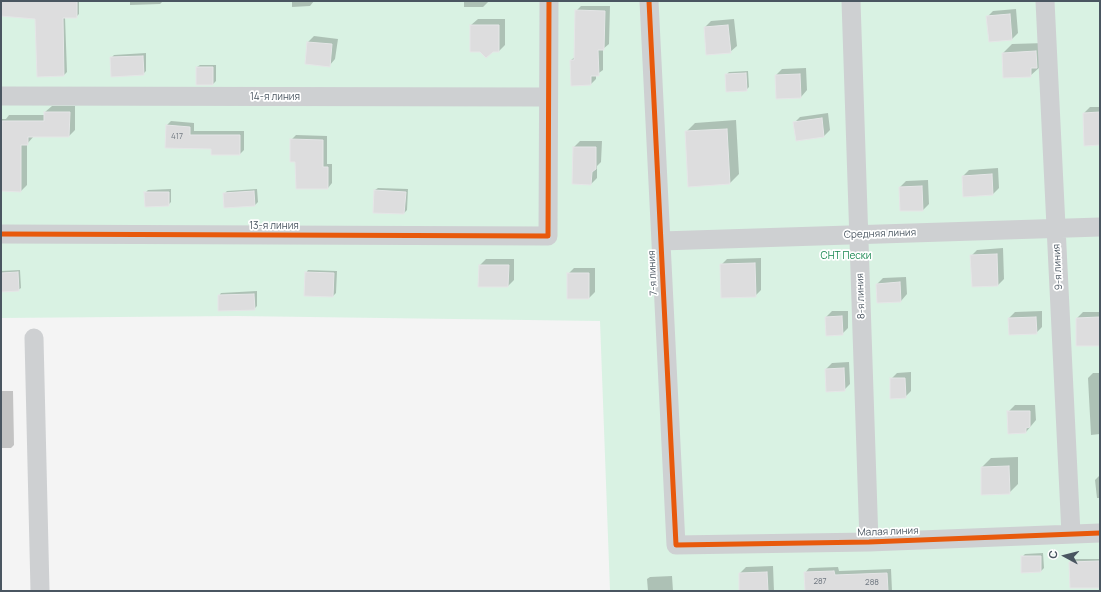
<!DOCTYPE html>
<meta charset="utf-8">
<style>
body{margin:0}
#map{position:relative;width:1101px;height:592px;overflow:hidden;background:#f4f4f4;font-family:Manrope,sans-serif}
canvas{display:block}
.frame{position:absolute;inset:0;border:2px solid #4a5661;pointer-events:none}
.north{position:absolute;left:1045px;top:536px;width:40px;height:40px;-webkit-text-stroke:3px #fff;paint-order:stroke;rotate:277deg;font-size:11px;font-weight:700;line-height:16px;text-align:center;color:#4a5661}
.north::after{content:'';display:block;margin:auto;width:14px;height:18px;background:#4a5661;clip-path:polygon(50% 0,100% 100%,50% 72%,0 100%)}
</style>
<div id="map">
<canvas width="1101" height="592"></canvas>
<div class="frame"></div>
<div class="north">С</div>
</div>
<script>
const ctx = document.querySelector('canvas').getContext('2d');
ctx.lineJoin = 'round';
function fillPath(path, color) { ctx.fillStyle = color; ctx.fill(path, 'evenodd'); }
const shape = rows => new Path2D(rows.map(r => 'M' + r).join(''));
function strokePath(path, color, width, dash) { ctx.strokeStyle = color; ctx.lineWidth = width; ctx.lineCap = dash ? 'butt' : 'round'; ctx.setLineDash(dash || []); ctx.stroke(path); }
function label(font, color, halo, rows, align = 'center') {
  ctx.font = font + ' Manrope,sans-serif'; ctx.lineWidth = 3.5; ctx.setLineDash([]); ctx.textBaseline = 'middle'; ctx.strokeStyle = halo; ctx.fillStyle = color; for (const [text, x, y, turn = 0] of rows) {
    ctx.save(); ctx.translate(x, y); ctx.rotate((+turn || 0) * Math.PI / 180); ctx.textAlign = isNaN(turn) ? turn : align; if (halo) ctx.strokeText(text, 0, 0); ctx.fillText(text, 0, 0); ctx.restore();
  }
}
fillPath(shape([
 [1,1,1100,1,1100,591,610,591,600,321,237,316,1,318]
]), '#d9f2e3');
fillPath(shape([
 [1,1,79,1,79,14,76,17,65,17,67,72,64,75,38,76,36,18,1,15],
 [130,1,163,1,160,4,130,5],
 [292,1,314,1,310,6,292,7],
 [464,1,489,1,483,7,464,7],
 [581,6,610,6,609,44,603,49,603,70,596,75,596,79,591,84,571,60,575,57,576,11],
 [1016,9,1018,33,1012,39,987,17,993,11],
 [478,19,505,19,505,45,499,51,471,25],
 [734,19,737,46,730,52,705,27,711,21],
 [314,36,338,39,335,59,329,66,308,42],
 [1045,43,1040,67,1030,76,1003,53,1012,44],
 [146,53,146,71,143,74,111,58,114,55],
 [200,65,216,65,216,81,213,84,197,67],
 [806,68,807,90,801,97,776,75,782,69],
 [748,71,749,87,746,90,726,75,729,72],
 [52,106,75,106,75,130,69,136,34,136,27,144,27,185,21,191,1,190,1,119,6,119,9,115,45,115,45,112],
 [1090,107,1100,107,1100,144,1084,113],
 [828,113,830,130,824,136,797,140,794,123,800,117],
 [736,120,739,174,730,183,686,132,695,123],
 [171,121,194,123,194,131,244,131,244,150,240,154,212,148,167,125],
 [296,135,327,136,327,164,332,164,332,183,328,188,291,140],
 [580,141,602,141,601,162,597,166,597,178,591,184,574,147],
 [998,168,999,188,993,194,963,176,969,170],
 [928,180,929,204,923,210,901,210,900,187,906,181],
 [378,188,408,189,407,210,404,213,375,190],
 [171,189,171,202,168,205,145,193,148,190],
 [257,189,258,202,255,205,225,207,224,194,227,191],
 [1003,248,1004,279,998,285,971,256,977,250],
 [761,258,761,290,755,296,721,265,727,259],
 [486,259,514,259,514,280,508,286,480,265],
 [574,268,595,268,595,292,589,298,568,274],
 [20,270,21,288,18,290,1,291,1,271],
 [308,270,337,271,336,293,333,296,306,273],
 [906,277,907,294,901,301,877,284,883,278],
 [257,291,257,306,254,309,219,296,221,293],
 [832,311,848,311,848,328,842,334,826,317],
 [1042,311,1042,327,1036,333,1010,334,1009,318,1015,312],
 [1083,312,1100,312,1100,345,1077,318],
 [849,362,850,384,844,390,826,369,832,363],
 [911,372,911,391,905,397,891,379,897,373],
 [1093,373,1100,373,1100,434,1091,435,1088,378],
 [1,391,13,391,14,445,11,448,1,448],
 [1015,405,1035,405,1036,420,1026,432,1008,412],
 [1018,457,1018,484,1009,493,982,494,982,467,991,458],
 [1100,475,1100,498,1097,498,1095,480],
 [1043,553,1044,568,1041,571,1022,572,1022,557,1025,554],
 [1073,559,1100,559,1100,587,1070,562],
 [773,566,774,591,740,591,740,573,746,567],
 [838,567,839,571,891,569,892,591,806,591,805,573,809,568],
 [672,576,673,591,648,591,647,579,650,577]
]), '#0003');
const building = shape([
 [1,1,77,1,77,18,63,18,64,76,37,77,35,19,1,16,1,1],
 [575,10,605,11,604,50,598,50,599,76,591,76,591,85,571,86,570,60,574,60,575,10],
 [1010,14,1012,40,989,42,986,16,1010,14],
 [470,25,499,25,499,52,493,52,486,58,480,52,470,52,470,25],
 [728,25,731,53,706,55,704,27,728,25],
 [307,42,332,44,330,67,305,64,307,42],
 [1036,51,1037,68,1031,68,1031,77,1003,78,1002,53,1036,51],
 [143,56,144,75,111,77,110,57,143,56],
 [196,67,213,67,213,85,196,85,196,67],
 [746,73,747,91,726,92,725,74,746,73],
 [800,74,801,98,776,99,775,75,800,74],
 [44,112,70,112,69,137,28,137,28,145,21,145,21,192,1,191,2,121,44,121,44,112],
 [1100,112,1100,145,1084,146,1083,113,1100,112],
 [822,118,824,137,796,141,793,122,822,118],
 [166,125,190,127,190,135,240,135,240,155,211,155,211,149,165,148,166,125],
 [727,129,730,184,688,187,685,131,727,129],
 [290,139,323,140,323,167,328,167,328,189,296,189,295,162,290,162,290,139],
 [573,147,596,147,596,169,592,172,591,185,572,184,573,147],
 [992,174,993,195,963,197,962,176,992,174],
 [922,186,923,211,900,211,899,187,922,186],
 [374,190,406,192,404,214,373,213,374,190],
 [254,191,255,206,224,208,223,193,254,191],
 [144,192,169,192,169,206,145,207,144,192],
 [997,254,998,286,972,287,970,255,997,254],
 [755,263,756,297,721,298,720,264,755,263],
 [479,265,509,265,508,287,478,287,479,265],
 [18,272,19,291,1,292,1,273,18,272],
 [305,272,334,273,333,297,304,296,305,272],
 [567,273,589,273,589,299,567,299,567,273],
 [900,282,901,302,877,303,876,284,900,282],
 [254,294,255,310,218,311,218,295,254,294],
 [842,316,843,335,826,336,825,317,842,316],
 [1036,317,1037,334,1009,335,1008,318,1036,317],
 [1100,317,1100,346,1076,346,1076,318,1100,317],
 [844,368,845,391,826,392,825,369,844,368],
 [890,378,905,378,906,398,890,399,890,378],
 [1007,411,1030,411,1030,427,1026,428,1026,433,1008,434,1007,411],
 [1009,466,1010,494,981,495,981,467,1009,466],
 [1021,556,1041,556,1041,572,1021,573,1021,556],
 [1100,561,1100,588,1070,588,1069,562,1100,561],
 [834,571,835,575,887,573,888,591,805,591,804,572,834,571],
 [767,572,768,591,739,591,739,573,767,572]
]);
fillPath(building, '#ddddde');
strokePath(building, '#e5e6e7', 1);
strokePath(shape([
 [649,1,676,545,869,542,1100,533],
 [851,1,869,542],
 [1045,1,1071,534],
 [1,96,548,97],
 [1,234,548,236,549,1],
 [661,241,1100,227],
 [34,338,40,591]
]), '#ced0d2', 19);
strokePath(shape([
 [649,1,676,545,869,542,1100,533],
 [1,234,548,236,549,1]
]), '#e8590c', 5);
label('8px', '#707881', null, [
 ["417",177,137],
 ["287",820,582],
 ["288",872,583]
]);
label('10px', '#4a5661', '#fff', [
 ["14-я линия",275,97],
 ["13-я линия",274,226],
 ["Средняя линия",880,234,-2],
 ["9-я линия",1058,267,-93],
 ["7-я линия",653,273,-93],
 ["8-я линия",861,296,-92],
 ["Малая линия",888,532,-2]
]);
label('10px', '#17864f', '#fff', [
 ["СНТ Пески",846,256]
]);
</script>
